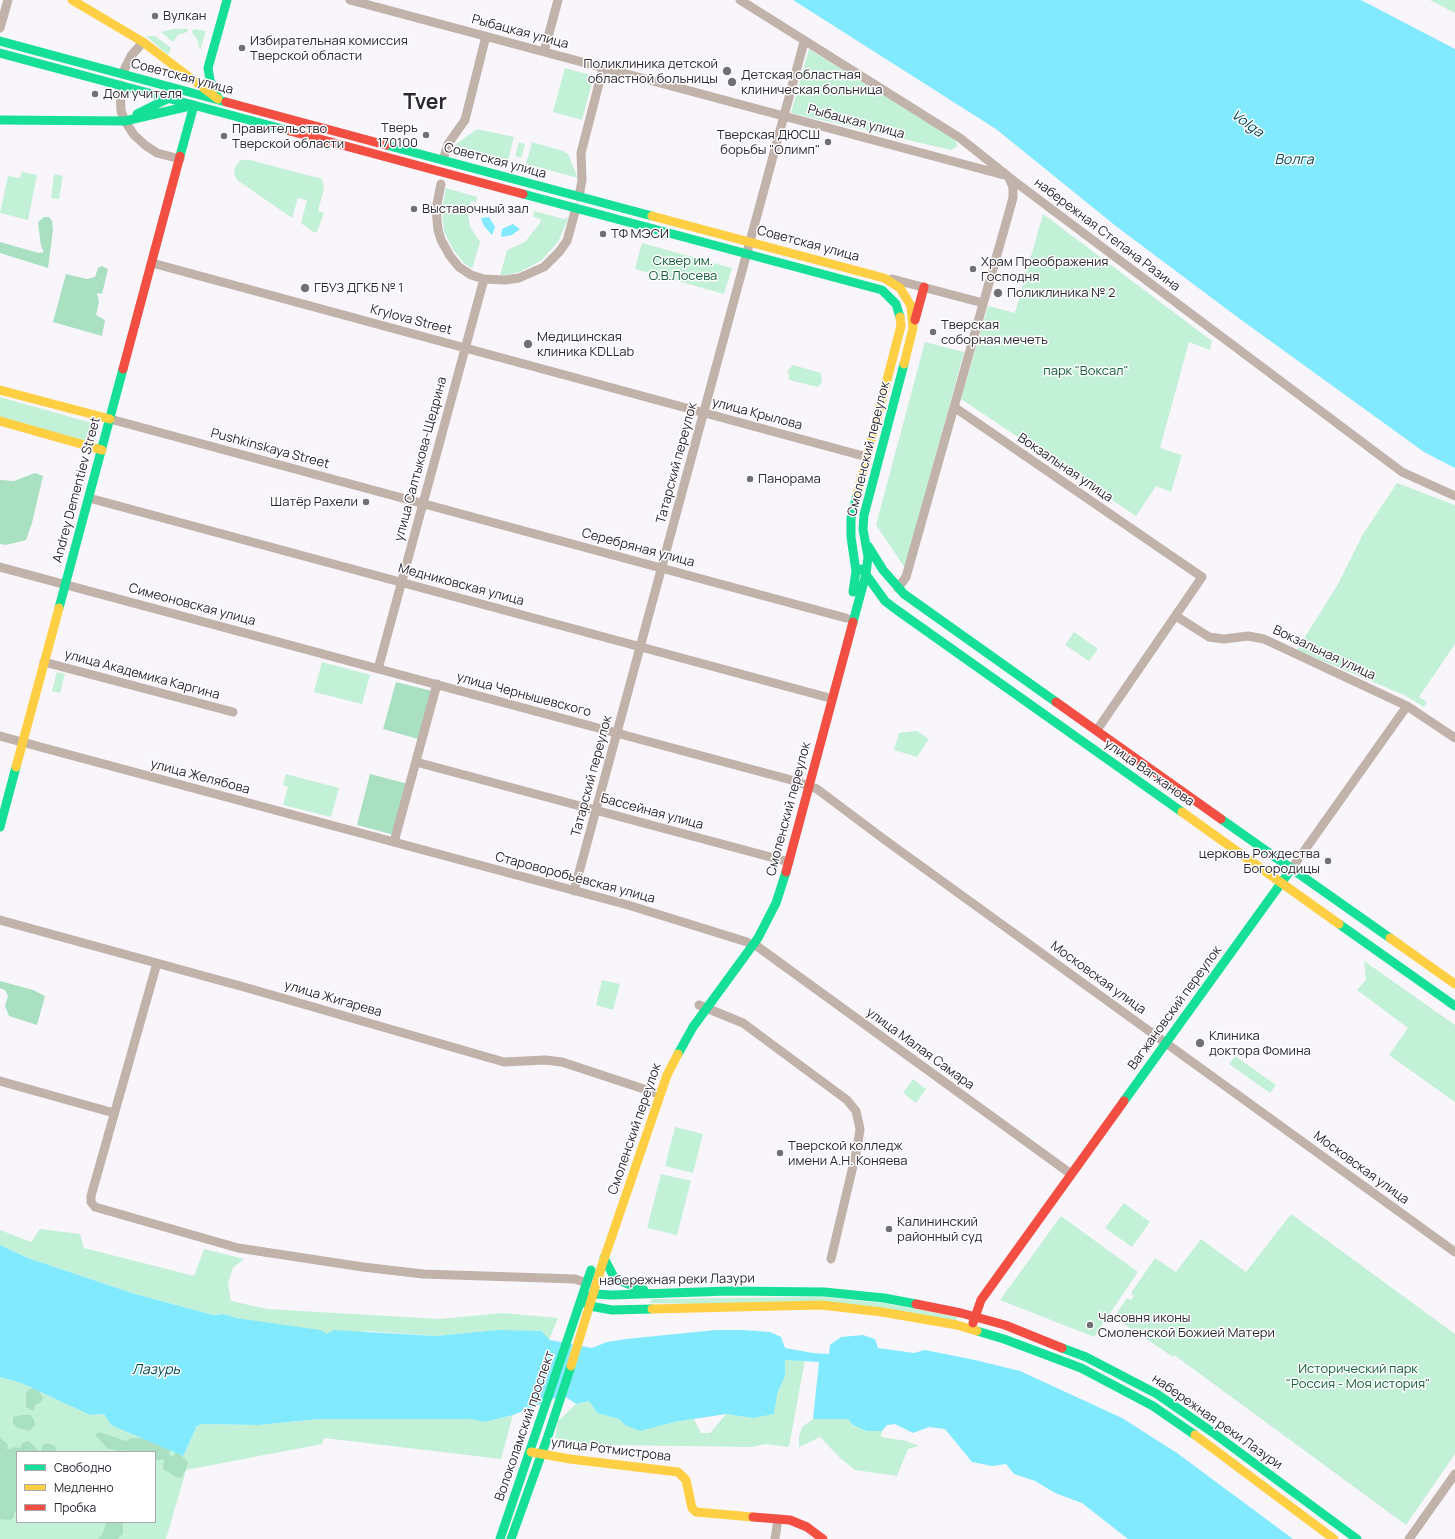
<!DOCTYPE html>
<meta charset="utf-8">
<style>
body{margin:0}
#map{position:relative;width:1455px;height:1539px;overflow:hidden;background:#f8f5fb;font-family:Manrope,sans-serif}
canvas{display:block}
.legend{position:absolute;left:16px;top:1451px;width:140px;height:72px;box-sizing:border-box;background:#fff;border:1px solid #aba9ad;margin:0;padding:5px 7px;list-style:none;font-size:12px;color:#2c2732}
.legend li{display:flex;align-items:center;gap:8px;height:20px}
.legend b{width:20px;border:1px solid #aba9ad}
</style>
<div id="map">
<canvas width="1455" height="1539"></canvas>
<ul class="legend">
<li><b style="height:5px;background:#16e098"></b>Свободно</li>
<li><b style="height:5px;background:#ffcf43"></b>Медленно</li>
<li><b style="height:5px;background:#f24e42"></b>Пробка</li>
</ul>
</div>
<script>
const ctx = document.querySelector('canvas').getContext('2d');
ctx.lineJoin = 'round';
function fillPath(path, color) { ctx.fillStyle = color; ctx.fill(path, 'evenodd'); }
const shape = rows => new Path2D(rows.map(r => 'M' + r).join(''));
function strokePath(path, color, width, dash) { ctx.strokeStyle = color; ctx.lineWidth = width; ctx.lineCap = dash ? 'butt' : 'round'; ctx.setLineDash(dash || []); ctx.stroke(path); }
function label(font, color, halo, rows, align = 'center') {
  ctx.font = font + ' Manrope,sans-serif'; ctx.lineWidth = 3; ctx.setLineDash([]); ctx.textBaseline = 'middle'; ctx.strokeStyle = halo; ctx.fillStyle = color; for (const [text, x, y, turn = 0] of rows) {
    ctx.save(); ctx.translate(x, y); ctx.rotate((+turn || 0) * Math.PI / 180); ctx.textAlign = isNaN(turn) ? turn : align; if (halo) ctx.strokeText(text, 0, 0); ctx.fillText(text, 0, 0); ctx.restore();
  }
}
fillPath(shape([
 [1430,0,1455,0,1455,13],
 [173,29,188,29,187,32,178,35,173,42,161,32],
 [193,29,206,31,200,50,197,39,192,33],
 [146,36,155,36,171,48,168,55],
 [809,49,956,140,957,147,951,150,791,113],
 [565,68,594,76,582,120,553,112],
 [477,129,514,137,508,160,455,145],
 [519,142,525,144,521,158,515,156],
 [532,142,563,151,568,154,578,178,526,164],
 [241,160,250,160,322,179,324,189,318,211,324,213,317,232,313,232,301,223,307,200,298,198,292,218,237,180,234,174,235,167],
 [22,172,37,175,28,220,0,213,8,176,20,178],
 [54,174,63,176,59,199,51,198],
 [446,188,477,197,476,202,471,201,468,214,470,226,480,242,472,269,464,263,454,251,444,232,442,211],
 [534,211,564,219,569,217,558,242,542,260,520,272,500,276,507,250,525,242,540,223,541,219,533,217],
 [1043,214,1212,341,1210,350,1189,342,1160,448,1182,455,1171,492,1156,486,1136,516,961,399,988,306,1015,313],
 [642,243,732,268,724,294,635,269],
 [925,342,964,352,905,568,876,525],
 [793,365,821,373,822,382,818,387,789,380,788,370],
 [0,397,99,425,94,444,0,417],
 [1397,483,1455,505,1455,644,1419,697,1427,702,1424,707,1404,695,1297,650,1338,584,1363,534],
 [1074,632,1098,649,1089,661,1065,645],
 [322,662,370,675,362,704,314,692],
 [57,672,65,674,60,693,52,691],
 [917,731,929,739,917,757,894,750,899,733],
 [286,774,339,788,331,817,283,805,288,787,283,785],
 [1364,961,1455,1025,1455,1102,1389,1055,1408,1028,1357,990,1366,980],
 [602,980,620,984,613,1010,596,1005],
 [1235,1056,1276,1085,1270,1093,1229,1064],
 [913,1079,926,1089,916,1103,903,1093],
 [675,1127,703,1134,693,1173,665,1166],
 [661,1174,691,1181,677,1235,647,1228],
 [1124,1203,1150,1222,1132,1247,1105,1228],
 [1291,1214,1455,1334,1455,1454,1406,1525,1196,1371,1174,1355,1173,1357,1114,1317,1127,1298,1131,1300,1134,1296,1131,1293,1155,1258,1176,1272,1201,1239,1246,1272],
 [1061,1216,1138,1272,1094,1337,1000,1300],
 [40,1229,80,1234,84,1248,194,1276,204,1249,244,1259,233,1268,228,1283,231,1301,267,1309,440,1319,503,1313,558,1318,549,1340,497,1330,436,1336,369,1331,327,1334,236,1318,224,1314,213,1315,132,1293,28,1258,0,1245,0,1230,31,1242],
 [821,1297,884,1303,957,1317,956,1321,884,1308,650,1303,652,1299],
 [785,1360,805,1360,789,1447,766,1444,752,1447,610,1445,570,1447,558,1443,555,1437,558,1421,576,1404,589,1401,597,1413,619,1419,625,1425,674,1422,694,1419,701,1433,710,1433,726,1414,753,1418,777,1394,785,1376],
 [0,1377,21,1383,90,1415,104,1414,111,1425,183,1456,197,1426,202,1424,259,1425,319,1419,470,1419,485,1422,513,1415,501,1459,324,1438,322,1444,186,1470,166,1539,0,1539],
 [17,1452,155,1452,155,1522,17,1522],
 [813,1419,848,1419,853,1425,865,1431,882,1431,881,1437,907,1441,919,1446,908,1449,897,1476,855,1470,840,1458,820,1437,799,1447,799,1436,802,1427]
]), '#c3f1d7');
fillPath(shape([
 [44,217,49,217,52,221,53,230,48,268,0,253,0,242,39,253,44,252,41,246,38,222],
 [102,266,108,269,102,294,97,293,99,302,96,315,105,320,102,336,53,322,66,274,87,279,95,277,98,268],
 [35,473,43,476,32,523,26,540,6,545,0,544,0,480,14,481],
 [396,682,432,691,418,739,383,729],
 [370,774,408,784,394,835,357,825],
 [0,981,33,990,45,996,37,1025,9,1016,5,1006,8,996,5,990,0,988],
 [38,1388,43,1399,40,1403,36,1404,33,1411,26,1407,26,1393,29,1389],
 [21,1415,30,1415,34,1419,35,1425,29,1431,18,1428,13,1424,13,1417],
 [99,1432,126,1441,131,1438,147,1438,170,1449,169,1455,174,1456,175,1451,181,1455,188,1462,186,1469,181,1478,176,1477,163,1469,164,1459,155,1461,155,1452,127,1452,126,1450,119,1451,108,1449,95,1435],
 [0,1437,8,1445,7,1450,15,1447,20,1448,22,1443,29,1441,38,1451,17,1452,17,1511,14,1513,14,1517,11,1520,0,1519],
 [47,1443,55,1446,56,1452,41,1452,42,1446],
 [106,1522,123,1522,123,1534,117,1539,98,1539,103,1533]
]), '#a9e0c2');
fillPath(shape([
 [793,0,1361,0,1455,49,1455,468,1424,452,1240,319,1117,227,996,129],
 [489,217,495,227,492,235,484,226,481,218],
 [513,224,520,229,512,235,501,237,502,229],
 [0,1245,28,1258,132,1293,213,1315,224,1314,236,1318,320,1330,327,1334,334,1330,436,1336,497,1330,541,1331,550,1340,592,1348,607,1342,626,1339,716,1330,743,1330,770,1332,781,1337,785,1348,813,1353,829,1354,830,1345,841,1337,863,1335,875,1339,878,1348,914,1353,925,1350,975,1360,1020,1371,1122,1418,1177,1453,1293,1539,1128,1539,1082,1503,1055,1493,1035,1481,1014,1474,1006,1464,992,1466,972,1462,945,1429,929,1427,913,1433,895,1424,887,1425,882,1431,866,1431,853,1425,848,1419,813,1419,819,1362,785,1360,785,1376,777,1394,774,1414,753,1418,726,1414,674,1422,640,1431,625,1425,619,1419,597,1413,589,1401,576,1404,563,1395,513,1415,485,1422,470,1419,319,1419,259,1425,202,1424,197,1426,183,1456,111,1425,104,1414,90,1415,21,1383,0,1377]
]), '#81eafe');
strokePath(shape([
 [350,0,1004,175],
 [740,0,960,138,1014,181,1402,472,1455,496],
 [0,28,8,0],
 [544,52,558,0],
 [122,74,131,56,143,42],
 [120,85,121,111,125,121,134,135,145,145,157,153,180,159],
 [443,160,448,144,465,120,486,36],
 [441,184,436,209,438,230,441,240,450,256,459,267,471,275,484,279,505,280,519,278,544,267,559,252,567,241,576,208],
 [579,197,582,180,581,153,603,68],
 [152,263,867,457],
 [892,279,983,303],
 [954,407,1202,577,1097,730],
 [110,419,846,618],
 [89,498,826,697],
 [0,567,795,781,817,789,885,840,1455,1252],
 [898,588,906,577,1013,198,1013,187,1009,178],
 [1176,616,1209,637,1224,639,1248,636,1264,639,1407,706,1455,738],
 [44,662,233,712],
 [378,669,484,279],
 [0,736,628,905,747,942],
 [416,762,789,862],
 [394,842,437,684],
 [1292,868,1407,706],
 [574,891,804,42],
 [0,920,244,987,504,1062,545,1060,562,1062,659,1094],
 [754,944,1071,1174],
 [157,963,91,1196,91,1202,95,1207,238,1248,363,1267,423,1274,575,1279,587,1283],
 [699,1005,743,1023,847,1100,856,1111,860,1129,857,1149,831,1259],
 [0,1081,114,1113],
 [775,1539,778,1519],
 [1409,1539,1455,1474]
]), '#c1b2aa', 9);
strokePath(shape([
 [0,41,226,102],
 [0,53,290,131],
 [218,98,210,80,208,68,227,0],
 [137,114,173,96],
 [0,120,125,121,194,105,180,156],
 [386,145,652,216],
 [523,194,882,290,896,304,900,317],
 [868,546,883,570,904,594,1056,702],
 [862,569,885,601,894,608,1182,812],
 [853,592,856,571,851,537,851,518,857,495],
 [59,608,123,369],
 [853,622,866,574,868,557,863,529,864,515,904,364],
 [1221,819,1390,938],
 [0,827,16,767],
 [1339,924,1455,1006],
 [678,1054,693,1027,758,938,776,903,786,872],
 [1124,1101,1292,868],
 [604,1258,615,1279,644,1290],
 [652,1309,612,1310,590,1306,582,1301,594,1294,612,1295,728,1291,824,1292,884,1298,916,1304],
 [977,1331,1004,1339,1081,1368,1153,1406,1195,1435],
 [1062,1348,1086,1357,1157,1394,1212,1432,1357,1539],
 [500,1539,591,1270],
 [511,1539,548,1436,571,1366]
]), '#16e098', 9);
strokePath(shape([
 [72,0,143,42,218,99],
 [652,216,884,278,900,288,911,306,913,328,904,364],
 [0,390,110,419],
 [0,421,102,450],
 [857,495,901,326,900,317],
 [16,767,59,608],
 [1182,812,1339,924],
 [1390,938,1455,984],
 [652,1309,821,1305,882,1312,957,1325,977,1331],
 [571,1366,602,1265,667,1075,678,1054],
 [1195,1435,1334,1539],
 [531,1452,570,1459,678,1472,686,1480,692,1508,696,1512,753,1517]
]), '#ffcf43', 9);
strokePath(shape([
 [226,102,386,145],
 [290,131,523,194],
 [915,320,924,287],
 [123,369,180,156],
 [1056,702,1221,819],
 [786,872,853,622],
 [916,1304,961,1313,1005,1325,1062,1348],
 [973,1323,981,1300,1124,1101],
 [753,1517,790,1520,807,1527,823,1539]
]), '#f24e42', 9);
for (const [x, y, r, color] of [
 [155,16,4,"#736f78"],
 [242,48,4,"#736f78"],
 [727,71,5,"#736f78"],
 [732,82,5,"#736f78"],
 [95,94,4,"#736f78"],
 [426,135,4,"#736f78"],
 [224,136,4,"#736f78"],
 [828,142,4,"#736f78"],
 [414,209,4,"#736f78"],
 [603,234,4,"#736f78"],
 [973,269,4,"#736f78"],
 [305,288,5,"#736f78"],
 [998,293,5,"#736f78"],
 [933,332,4,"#736f78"],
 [528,344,5,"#736f78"],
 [750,479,4,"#736f78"],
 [366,502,4,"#736f78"],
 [1328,861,4,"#736f78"],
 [1200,1043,5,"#736f78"],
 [780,1153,4,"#736f78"],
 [889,1229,4,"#736f78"],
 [1090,1325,4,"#736f78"]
]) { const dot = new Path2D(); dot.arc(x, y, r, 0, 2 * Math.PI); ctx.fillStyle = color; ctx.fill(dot); strokePath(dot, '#fff', 1.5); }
label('13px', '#2c2732', '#fff', [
 ["Вулкан",163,16],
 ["Избирательная комиcсия",250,41],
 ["Тверской области",250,56],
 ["Поликлиника детской",718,64,"right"],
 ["областной больницы",718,79,"right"],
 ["Детская областная",741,75],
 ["клиническая больница",741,90],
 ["Дом учителя",103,94],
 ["Тверь",418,128,"right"],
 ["170100",418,143,"right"],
 ["Правительство",232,129],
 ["Тверской области",232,144],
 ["Тверская ДЮСШ",820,135,"right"],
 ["борьбы \"Олимп\"",820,150,"right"],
 ["Выставочный зал",422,209],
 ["ТФ МЭСИ",611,234],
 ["Храм Преображения",981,262],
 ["Господня",981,277],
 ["ГБУЗ ДГКБ № 1",314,288],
 ["Поликлиника № 2",1007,293],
 ["Тверская",941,325],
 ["соборная мечеть",941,340],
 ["Медицинская",537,337],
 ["клиника KDLLab",537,352],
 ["Панорама",758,479],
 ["Шатёр Рахели",358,502,"right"],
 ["церковь Рождества",1320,854,"right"],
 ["Богородицы",1320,869,"right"],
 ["Клиника",1209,1036],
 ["доктора Фомина",1209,1051],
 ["Тверской колледж",788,1146],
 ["имени А.Н. Коняева",788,1161],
 ["Калининский",897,1222],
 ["районный суд",897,1237],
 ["Часовня иконы",1098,1318],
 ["Смоленской Божией Матери",1098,1333]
], 'left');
label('13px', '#2c2732', '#fff', [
 ["Рыбацкая улица",520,32,15],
 ["Советская улица",182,77,15],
 ["Рыбацкая улица",856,122,15],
 ["Советская улица",495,161,15],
 ["набережная Степана Разина",1107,235,37],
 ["Советская улица",808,244,15],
 ["Krylova Street",411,320,15],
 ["улица Крылова",757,414,15],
 ["Pushkinskaya Street",270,449,15],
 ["Смоленский переулок",869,449,-76],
 ["улица Салтыкова-Щедрина",421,459,-75],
 ["Татарский переулок",677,463,-75],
 ["Вокзальная улица",1065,468,34],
 ["Andrey Dementiev Street",77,490,-75],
 ["Серебряная улица",638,548,15],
 ["Медниковская улица",461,585,15],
 ["Симеоновская улица",192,605,15],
 ["Вокзальная улица",1324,653,25],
 ["улица Академика Каргина",142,675,15],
 ["улица Чернышевского",524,695,15],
 ["улица Вагжанова",1149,773,35],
 ["Татарский переулок",592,776,-75],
 ["улица Желябова",200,777,15],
 ["Смоленский переулок",789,809,-75],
 ["Бассейная улица",652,812,15],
 ["Староворобьёвская улица",575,878,15],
 ["Московская улица",1098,978,36],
 ["улица Жигарева",333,999,16],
 ["Вагжановский переулок",1175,1008,-54],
 ["улица Малая Самара",920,1049,36],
 ["Смоленский переулок",635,1129,-71],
 ["Московская улица",1361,1168,36],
 ["набережная реки Лазури",677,1280,-1],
 ["набережная реки Лазури",1217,1422,35],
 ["Волоколамский проспект",525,1426,-71],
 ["улица Ротмистрова",611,1450,7]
]);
label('13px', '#16613b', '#fff', [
 ["Сквер им.",683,261],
 ["О.В.Лосева",683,276],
 ["парк \"Воксал\"",1086,371],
 ["Исторический парк",1358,1369],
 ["\"Россия - Моя история\"",1358,1384]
]);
label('italic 14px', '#014853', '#fff', [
 ["Volga",1247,124,36],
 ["Волга",1294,160],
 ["Лазурь",156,1370]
]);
label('bold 21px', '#2c2732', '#fff', [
 ["Tver",425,103]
]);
</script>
